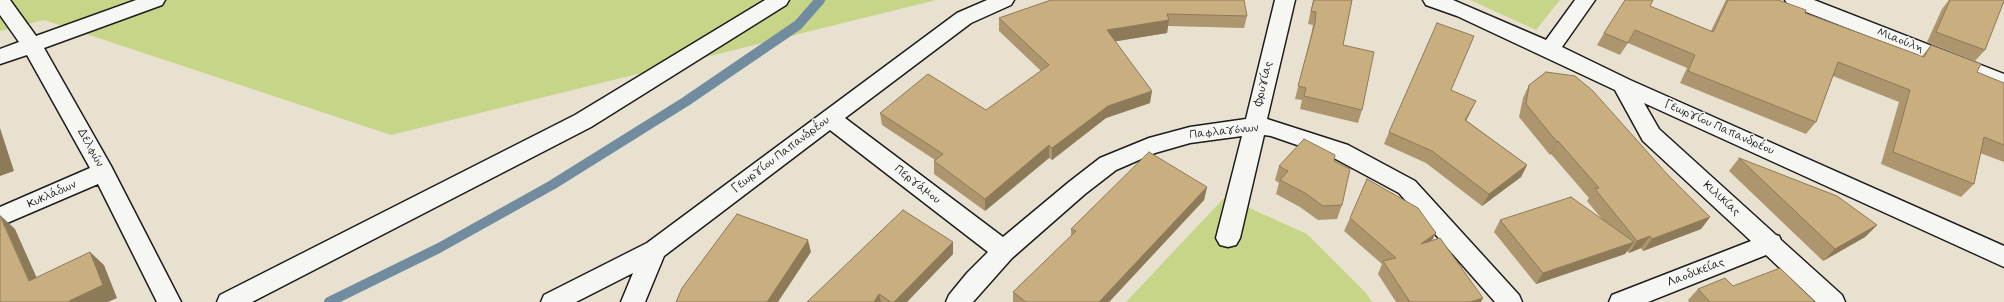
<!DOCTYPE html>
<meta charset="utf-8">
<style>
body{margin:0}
canvas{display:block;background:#e8e1d0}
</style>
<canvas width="2004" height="302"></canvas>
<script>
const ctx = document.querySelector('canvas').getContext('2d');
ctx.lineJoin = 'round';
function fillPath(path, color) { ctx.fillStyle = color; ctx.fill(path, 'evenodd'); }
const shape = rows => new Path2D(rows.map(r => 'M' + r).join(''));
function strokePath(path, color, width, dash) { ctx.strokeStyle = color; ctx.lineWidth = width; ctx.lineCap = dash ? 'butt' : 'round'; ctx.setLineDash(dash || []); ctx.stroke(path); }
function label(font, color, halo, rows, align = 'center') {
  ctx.font = font + ' Mynerve,sans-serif'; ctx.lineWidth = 3; ctx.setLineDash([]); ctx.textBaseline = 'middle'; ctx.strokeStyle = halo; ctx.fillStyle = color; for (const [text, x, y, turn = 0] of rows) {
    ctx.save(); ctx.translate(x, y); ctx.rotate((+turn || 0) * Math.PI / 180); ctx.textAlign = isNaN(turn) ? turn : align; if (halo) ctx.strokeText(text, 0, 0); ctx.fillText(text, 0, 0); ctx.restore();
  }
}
fillPath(shape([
 [0,0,936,0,391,135,44,20,0,31],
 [1470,0,1560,0,1536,30],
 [1225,197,1307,234,1366,293,1372,302,1126,302]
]), '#c7d588');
strokePath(shape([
 [329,302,439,248,552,185,685,102,798,25,820,0]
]), '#728c9f', 10);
const minor = shape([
 [0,0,10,0,36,36,136,0,165,0,162,5,44,48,111,166,181,302,157,302,98,184,0,226,0,207,90,168,27,55,0,64,0,49,19,42,0,15,0,0],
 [765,0,789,0,786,5,591,127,252,302,217,302,220,295,575,115,765,0],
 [987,0,1014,0,1011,5,971,23,845,118,1003,237,1069,182,1100,158,1149,138,1190,127,1246,119,1275,0,1295,0,1267,119,1348,145,1415,181,1519,295,1522,302,1495,302,1399,193,1332,157,1271,136,1264,135,1240,238,1236,245,1228,247,1220,245,1216,238,1242,136,1190,143,1155,153,1116,170,1085,194,1012,258,973,302,946,302,949,295,967,273,988,252,830,130,664,256,645,302,621,302,633,273,576,302,541,302,544,295,647,243,957,13,987,0],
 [1423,0,1453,0,1546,40,1575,0,1595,0,1562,47,1630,80,2004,246,2004,267,1644,103,1659,129,1776,235,1779,236,1781,240,1842,295,1845,302,1816,302,1766,255,1648,302,1609,302,1612,295,1751,241,1643,141,1615,90,1457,16,1426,5,1423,0],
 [1785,0,1814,0,2004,74,2004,89,1788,5,1785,0]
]);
strokePath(minor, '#1c1c1c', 3);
fillPath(minor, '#f6f6f2');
fillPath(shape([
 [1051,0,1247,16,1244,28,1168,26,1167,33,1115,41,1150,103,1106,118,1052,160,1049,158,985,211,934,174,934,161,935,160,882,125,880,113,986,110,1041,71,999,31,999,18],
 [1313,0,1352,0,1343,45,1362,110,1358,123,1300,109,1302,100,1295,99,1311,35,1313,25,1308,24],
 [1726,0,1778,0,1805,13,1922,56,1931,45,1977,72,2004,83,2004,162,1980,153,1974,184,1961,197,1881,164,1899,102,1833,76,1816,122,1806,134,1680,83,1687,68,1628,43,1620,55,1597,45,1604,33,1650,6,1711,31],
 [1949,0,2004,0,1985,50,1975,61,1927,42,1942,9],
 [1529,85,1667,174,1710,217,1701,229,1643,251,1641,248,1629,253,1627,251,1625,254,1536,284,1494,232,1500,220,1601,218,1587,201,1589,198,1551,154,1550,155,1519,117,1523,98],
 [1451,90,1470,113,1466,120,1527,165,1521,177,1482,206,1426,163,1384,144,1389,132],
 [1739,158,1877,225,1865,237,1823,261,1729,171],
 [1334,161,1342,205,1337,219,1318,220,1300,207,1276,194,1279,183,1275,180,1279,166],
 [1207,187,1204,200,1109,302,1013,302,1013,292,1071,236,1071,229],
 [1350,218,1432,241,1481,302,1396,302,1378,274,1382,264,1344,231],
 [953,254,907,302,807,302],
 [1733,286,1815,302,1689,302,1688,300,1698,289]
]), '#ad966d');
fillPath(shape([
 [1169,20,1167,33,1106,43,1107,30],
 [1152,91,1150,103,1106,118,1052,160,1052,148,1108,106],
 [1476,101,1470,113,1460,132,1465,120],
 [0,128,14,171,0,176],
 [1558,141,1551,154,1550,155,1557,142],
 [1049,145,1049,158,985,211,985,199],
 [1527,165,1521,177,1482,206,1489,194],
 [1207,187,1204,200,1109,302,1099,302],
 [0,215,15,229,44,294,29,281],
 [1710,217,1701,229,1643,251,1652,239],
 [1877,225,1865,237,1823,261,1835,249],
 [1436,233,1429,246,1421,244],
 [1650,236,1641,248,1629,253,1637,241],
 [808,240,811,252,778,302,767,302],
 [953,242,953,254,907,302,894,302],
 [1634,242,1625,254,1536,284,1543,273],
 [90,252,104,265,117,298,108,302,69,302],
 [879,294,881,302,874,302],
 [1483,298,1481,302,1470,302]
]), '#8d7a59');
const building = shape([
 [1051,0,1244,0,1247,16,1167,14,1169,20,1107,30,1152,91,1108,106,1052,148,1049,145,985,199,934,161,943,154,880,113,928,74,986,110,1049,65,999,18,1051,0],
 [1314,0,1352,0,1343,45,1374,52,1362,110,1304,96,1306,88,1298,86,1315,23,1316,12,1311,11,1314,0],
 [1625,0,1653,0,1650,6,1713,32,1728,0,1778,0,1806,10,1805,13,1924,57,1931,45,1981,64,1977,72,2004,83,2004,145,1984,137,1974,184,1893,152,1910,90,1838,62,1816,122,1688,71,1695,55,1635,30,1628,43,1604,33,1625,0],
 [1950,0,2004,0,2004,1,1985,50,1936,32,1950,0],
 [1437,23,1474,36,1451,90,1476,101,1465,120,1527,165,1489,194,1432,151,1389,132,1437,23],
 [1546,72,1575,76,1593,91,1667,174,1710,217,1652,239,1650,236,1637,241,1595,189,1599,188,1558,141,1557,142,1526,104,1529,85,1546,72],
 [1304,139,1335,155,1334,161,1350,169,1342,205,1323,206,1305,193,1280,180,1288,171,1279,166,1304,139],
 [1149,152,1207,187,1099,302,1026,302,1013,292,1076,231,1071,229,1149,152],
 [1739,158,1837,196,1877,225,1835,249,1739,158],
 [1367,179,1418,208,1436,233,1421,244,1440,238,1483,298,1470,302,1410,302,1383,261,1396,258,1350,218,1367,179],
 [1571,197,1634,242,1543,273,1500,220,1571,197],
 [903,210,953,242,894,302,891,302,879,294,874,302,807,302,903,210],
 [737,214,808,240,767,302,676,302,682,288,737,214],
 [0,216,29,281,90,252,103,285,69,301,69,302,0,302,0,216],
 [1780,268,1815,302,1710,302,1698,289,1725,278,1733,286,1780,268]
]);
fillPath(building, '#c9af7f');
strokePath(building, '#8d7a59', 1);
label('12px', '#1c1c1c', '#f6f6f2', [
 ["Μιαούλη",1900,41,21],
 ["Φρυγίας",1264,84,-76],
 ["Γεωργίου Παπανδρέου",1719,128,24],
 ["Παφλαγόνων",1224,132,-6],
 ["Δελφών",90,148,61],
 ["Γεωργίου Παπανδρέου",781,155,-37],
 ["Περγάμου",917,185,38],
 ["Κυκλάδων",52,195,-24],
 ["Κιλικίας",1721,199,42],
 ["Λαοδικείας",1696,273,-21]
]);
</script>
